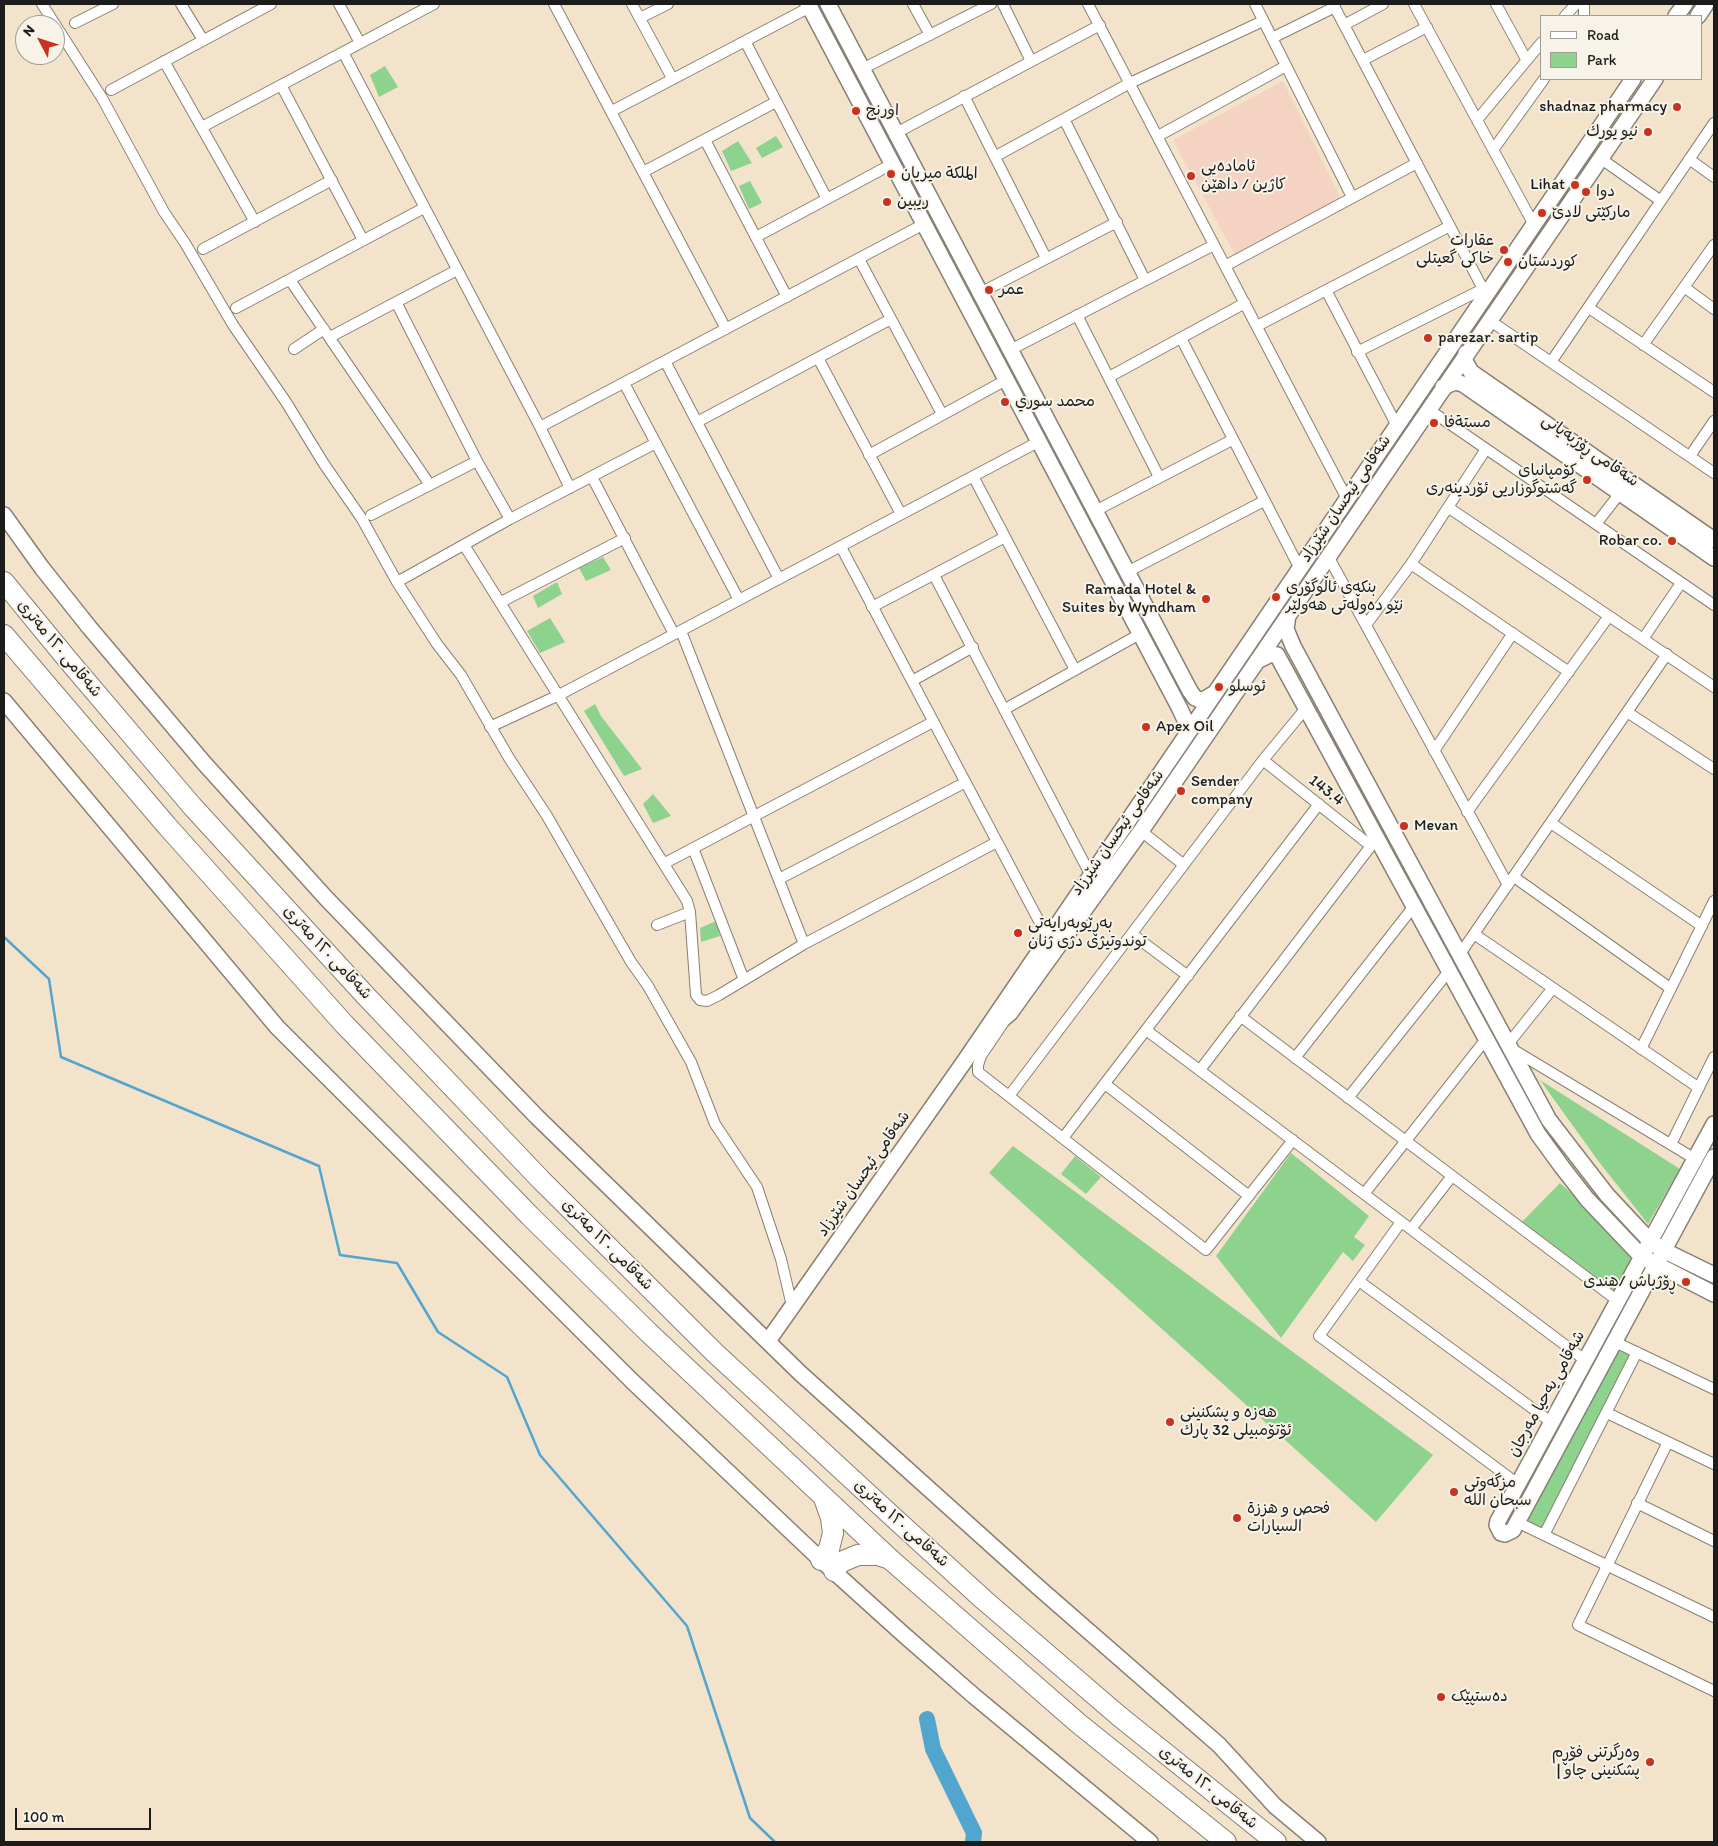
<!DOCTYPE html>
<meta charset="utf-8">
<style>
body{margin:0}
#map{position:relative;width:1718px;height:1846px;overflow:hidden;background:#f4e3cb;font-family:Itim,sans-serif}
canvas{display:block}
.frame{position:absolute;inset:0;border:5px solid #1c1c1c;pointer-events:none}
.legend{position:absolute;left:1540px;top:15px;width:162px;height:65px;box-sizing:border-box;background:#f7f3e8;border:1px solid #9f9d96;margin:0;padding:6px 9px;list-style:none;font-size:15px;color:#1c1c1c}
.legend li{display:flex;align-items:center;gap:10px;height:25px}
.legend b{width:25px;border:1px solid #9f9d96}
.north{position:absolute;left:15px;top:15px;width:50px;height:50px;box-sizing:border-box;background:#f7f3e8;border:1px solid #9f9d96;border-radius:50%;rotate:310deg;font-size:14px;font-weight:700;line-height:20px;text-align:center;color:#1c1c1c}
.north::after{content:'';display:block;margin:auto;width:18px;height:22px;background:#c8321e;clip-path:polygon(50% 0,100% 100%,50% 72%,0 100%)}
.scale{position:absolute;left:15px;top:1808px;width:136px;height:22px;box-sizing:border-box;border:2px solid #1c1c1c;border-top:0;padding-left:6px;font-size:15px;line-height:18px;white-space:nowrap;color:#1c1c1c;-webkit-text-stroke:4px #f7f3e8;paint-order:stroke}
</style>
<div id="map">
<canvas width="1718" height="1846"></canvas>
<div class="frame"></div>
<ul class="legend">
<li><b style="height:6px;background:#fff"></b>Road</li>
<li><b style="height:14px;background:#8dd38d"></b>Park</li>
</ul>
<div class="north">N</div>
<div class="scale">100 m</div>
</div>
<script>
const ctx = document.querySelector('canvas').getContext('2d');
ctx.lineJoin = 'round';
function fillPath(path, color) { ctx.fillStyle = color; ctx.fill(path, 'evenodd'); }
const shape = rows => new Path2D(rows.map(r => 'M' + r).join(''));
function strokePath(path, color, width, dash) { ctx.strokeStyle = color; ctx.lineWidth = width; ctx.lineCap = dash ? 'butt' : 'round'; ctx.setLineDash(dash || []); ctx.stroke(path); }
function label(font, color, halo, rows, align = 'center') {
  ctx.font = font + ' Itim,"Playpen Sans Arabic",sans-serif'; ctx.lineWidth = 4; ctx.setLineDash([]); ctx.textBaseline = 'middle'; ctx.strokeStyle = halo; ctx.fillStyle = color; for (const [text, x, y, turn = 0] of rows) {
    ctx.save(); ctx.translate(x, y); ctx.rotate((+turn || 0) * Math.PI / 180); ctx.textAlign = isNaN(turn) ? turn : align; if (halo) ctx.strokeText(text, 0, 0); ctx.fillText(text, 0, 0); ctx.restore();
  }
}
fillPath(shape([
 [1283,81,1341,199,1235,255,1173,140]
]), '#f5d3c2');
fillPath(shape([
 [385,66,398,87,379,97,370,75],
 [776,136,783,147,762,158,756,148],
 [738,141,752,163,731,171,722,151],
 [750,181,762,203,749,209,739,186],
 [603,557,611,570,586,581,579,568],
 [557,582,562,594,538,608,533,596],
 [550,618,565,642,540,653,527,631],
 [595,704,601,716,642,769,624,776,584,711],
 [653,794,671,816,653,823,643,804],
 [716,921,720,936,701,942,700,928],
 [1540,1080,1680,1169,1648,1224,1599,1162],
 [1013,1146,1433,1455,1376,1522,989,1173],
 [1291,1153,1369,1216,1354,1237,1365,1245,1353,1261,1343,1252,1281,1338,1216,1256],
 [1075,1156,1101,1177,1086,1194,1061,1174],
 [1560,1183,1642,1257,1618,1301,1518,1226],
 [1615,1342,1637,1352,1544,1535,1528,1528,1528,1516]
]), '#8dd38d');
strokePath(shape([
 [4,937,49,979,61,1057,319,1166,340,1255,397,1263,438,1332,507,1377,540,1455,687,1626,750,1818,775,1842]
]), '#52a6ce', 2.5);
strokePath(shape([
 [927,1719,933,1749,974,1833,973,1842]
]), '#52a6ce', 16);
const street = shape([
 [42,4,102,98,164,212,185,243,233,325,286,402,324,464,362,519,397,582,437,644,461,675,509,758,547,816,631,962,648,986,691,1062,715,1124,757,1187,781,1259,792,1306],
 [181,4,203,40],
 [339,4,360,43],
 [554,4,726,329],
 [632,4,672,78],
 [913,4,930,35],
 [1003,4,1031,61],
 [1088,4,1347,499],
 [1255,4,1352,197],
 [1333,4,1483,289,1488,293],
 [1414,4,1534,225],
 [1496,4,1526,59],
 [1565,16,1576,4],
 [1584,16,1584,4],
 [640,18,668,4],
 [75,23,113,4],
 [1344,25,1383,4],
 [1272,38,1335,7],
 [745,41,827,199],
 [343,52,540,427,570,488],
 [1363,60,1427,27],
 [164,61,255,222],
 [862,69,991,4],
 [281,85,363,240],
 [111,90,271,4],
 [964,96,1046,258],
 [612,111,810,7],
 [1064,119,1145,280],
 [1477,120,1542,42],
 [202,127,434,4],
 [896,133,1100,25],
 [1158,136,1286,66],
 [705,140,787,297],
 [1493,150,1544,79],
 [996,156,1130,83,1263,21],
 [1600,158,1661,201],
 [1689,159,1714,177],
 [643,172,776,102],
 [756,237,892,164],
 [203,249,332,180],
 [859,259,942,414],
 [1225,266,1417,163],
 [290,280,430,485],
 [1684,287,1714,309],
 [1326,290,1397,426],
 [980,293,1117,222],
 [396,302,477,461,510,519],
 [236,308,424,208],
 [1589,308,1714,392],
 [1077,315,1159,477],
 [1489,320,1714,473],
 [1257,326,1450,226],
 [330,337,457,270],
 [1181,338,1300,569],
 [1643,345,1714,245],
 [294,349,324,329],
 [1010,350,1214,245],
 [1357,352,1483,289],
 [818,358,901,514],
 [665,361,779,579],
 [1551,362,1714,123],
 [1109,377,1245,303],
 [624,383,739,600],
 [1428,409,1714,605],
 [697,422,891,319],
 [540,427,924,224],
 [869,455,1006,380],
 [1690,456,1714,421],
 [973,476,1075,670],
 [592,477,674,634],
 [1449,508,1714,687],
 [1095,511,1232,440],
 [371,515,477,461],
 [1596,524,1620,493],
 [464,545,687,901,690,912,696,995,700,1000,707,1001,719,995,804,944,997,842],
 [841,547,1048,938],
 [1328,556,1508,885],
 [1411,564,1569,672],
 [1127,572,1264,501],
 [934,575,1091,876],
 [397,582,510,519,656,443],
 [501,602,625,538],
 [872,607,1005,537],
 [1366,625,1411,564,1486,449],
 [681,631,804,944],
 [1643,639,1681,583],
 [912,681,973,647],
 [1005,709,1140,634],
 [1627,712,1714,769],
 [490,727,559,695,1038,442],
 [1434,751,1513,633],
 [1263,760,1371,846],
 [1467,812,1609,616],
 [1551,823,1702,926],
 [1141,831,1184,865],
 [693,848,744,980],
 [665,863,933,722],
 [1514,877,1670,988],
 [779,879,964,783],
 [657,925,690,912],
 [1132,934,1188,976],
 [1474,934,1699,1088],
 [1460,954,1667,654],
 [1240,1016,1618,1301],
 [1006,1019,981,1056,978,1065,978,1072,1206,1250,1293,1140],
 [1146,1030,1585,1360],
 [1508,1044,1553,988],
 [1512,1049,1695,1159],
 [1641,1049,1714,901],
 [1295,1058,1414,906],
 [1200,1070,1377,838],
 [1105,1084,1249,1196],
 [1009,1096,1263,760,1306,708],
 [1348,1098,1449,971],
 [1063,1138,1319,804],
 [1671,1144,1714,1057],
 [1364,1194,1486,1039],
 [1401,1222,1319,1336,1518,1484],
 [1411,1229,1452,1176],
 [1359,1281,1551,1422],
 [1615,1342,1714,1389],
 [1607,1413,1714,1464],
 [1668,1442,1578,1625,1714,1691],
 [1637,1503,1714,1541],
 [1517,1522,1714,1617],
 [1544,1535,1637,1352]
]);
const secondary = shape([
 [808,4,1180,709,1186,722,1186,736],
 [828,4,1190,691,1195,698,1200,700,1205,699,1215,693],
 [1676,16,1685,4],
 [1698,16,1706,4],
 [1466,353,1465,361,1471,372,1714,540],
 [1443,387,1455,382,1463,384,1714,558],
 [4,515,42,568,89,627,204,763,325,897,537,1117,800,1373,1038,1587,1219,1745,1275,1806,1318,1842],
 [1288,615,1286,629,1293,646,1549,1120,1607,1195,1650,1241,1663,1250,1714,1275],
 [1257,661,1271,654,1277,655,1538,1134,1562,1167,1587,1199,1642,1257,1714,1294],
 [4,701,277,1027,632,1381,821,1560,903,1634,974,1696,1150,1842],
 [998,1023,1010,1013,1141,831,1655,79],
 [1714,1124,1498,1521,1497,1525,1501,1533,1505,1534,1513,1530,1714,1157],
 [768,1341,964,1062,1633,79]
]);
const highway = shape([
 [4,582,68,660,192,806,365,995,541,1180,715,1353,893,1517,984,1600,1119,1716,1276,1842],
 [4,635,167,826,344,1024,530,1216,648,1332,891,1560,1078,1723,1226,1842],
 [821,1560,829,1549,833,1533,831,1518,825,1501],
 [834,1571,841,1562,858,1555,878,1555,890,1559]
]);
strokePath(street, '#888074', 12);
strokePath(secondary, '#888074', 18);
strokePath(highway, '#888074', 22);
strokePath(street, '#fff', 10);
strokePath(secondary, '#fff', 15);
strokePath(highway, '#fff', 20);
for (const [x, y, r, color] of [
 [1677,107,5,"#c8321e"],
 [856,111,5,"#c8321e"],
 [1648,132,5,"#c8321e"],
 [891,174,5,"#c8321e"],
 [1191,176,5,"#c8321e"],
 [1575,185,5,"#c8321e"],
 [1586,192,5,"#c8321e"],
 [887,202,5,"#c8321e"],
 [1542,213,5,"#c8321e"],
 [1504,250,5,"#c8321e"],
 [1508,262,5,"#c8321e"],
 [989,290,5,"#c8321e"],
 [1428,338,5,"#c8321e"],
 [1005,402,5,"#c8321e"],
 [1434,423,5,"#c8321e"],
 [1587,480,5,"#c8321e"],
 [1672,541,5,"#c8321e"],
 [1276,597,5,"#c8321e"],
 [1206,599,5,"#c8321e"],
 [1219,687,5,"#c8321e"],
 [1146,727,5,"#c8321e"],
 [1181,791,5,"#c8321e"],
 [1404,826,5,"#c8321e"],
 [1018,933,5,"#c8321e"],
 [1686,1282,5,"#c8321e"],
 [1170,1422,5,"#c8321e"],
 [1454,1492,5,"#c8321e"],
 [1237,1518,5,"#c8321e"],
 [1441,1697,5,"#c8321e"],
 [1650,1762,5,"#c8321e"]
]) { const dot = new Path2D(); dot.arc(x, y, r, 0, 2 * Math.PI); ctx.fillStyle = color; ctx.fill(dot); strokePath(dot, '#f7f3e8', 2); }
label('16px', '#1c1c1c', '#f7f3e8', [
 ["shadnaz pharmacy",1667,107,"right"],
 ["اورنج",866,111],
 ["نيو يورك",1638,132,"right"],
 ["ئامادەيی",1201,167],
 ["کاژين / داهێن",1201,185],
 ["الملكة ميريان",901,174],
 ["Lihat",1565,185,"right"],
 ["دوا",1596,192],
 ["ريبين",897,202],
 ["مارکێتی لادێ",1552,213],
 ["عقارات",1494,241,"right"],
 ["خاكى گعیتلى",1494,259,"right"],
 ["كوردستان",1518,262],
 ["عمر",999,290],
 ["parezar. sartip",1438,338],
 ["محمد سوري",1015,402],
 ["مستةفا",1444,423],
 ["کۆمپانیای",1577,471,"right"],
 ["گەشتوگوزاریی ئۆردینەری",1577,489,"right"],
 ["Robar co.",1662,541,"right"],
 ["بنکەی ئاڵوگۆڕی",1286,588],
 ["نێو دەوڵەتی هەولێر",1286,606],
 ["Ramada Hotel &",1196,590,"right"],
 ["Suites by Wyndham",1196,608,"right"],
 ["ئوسلو",1229,687],
 ["Apex Oil",1156,727],
 ["Sender",1191,782],
 ["company",1191,800],
 ["Mevan",1414,826],
 ["بەڕێوبەرایەتی",1028,924],
 ["توندوتیژی دژی ژنان",1028,942],
 ["ڕۆژباش /ھندی",1676,1282,"right"],
 ["هه‌زه‌ و پشكنینی",1180,1413],
 ["ئۆتۆمبیلی 32 پارك",1180,1431],
 ["مزگەوتی",1464,1483],
 ["سبحان اللە",1464,1501],
 ["فحص و هززة",1247,1509],
 ["السيارات",1247,1527],
 ["دەستپێک",1451,1697],
 ["وەرگرتنی فۆڕم",1640,1753,"right"],
 ["| پشکنینی چاو",1640,1771,"right"]
], 'left');
label('16px', '#1c1c1c', '#f7f3e8', [
 ["شەقامی ڕۆژبەیانی",1590,451,35],
 ["شەقامی ئیحسان شێرزاد",1346,499,-56],
 ["شەقامی ١٢٠ مەتری",59,649,50],
 ["143.4",1326,791,38],
 ["شەقامی ئیحسان شێرزاد",1118,833,-55],
 ["شەقامی ١٢٠ مەتری",327,953,47],
 ["شەقامی ئیحسان شێرزاد",864,1174,-55],
 ["شەقامی ١٢٠ مەتری",607,1245,45],
 ["شەقامی یەحیا مەرجان",1547,1394,-61],
 ["شەقامی ١٢٠ مەتری",901,1524,42],
 ["شەقامی ١٢٠ مەتری",1208,1788,39]
]);
</script>
